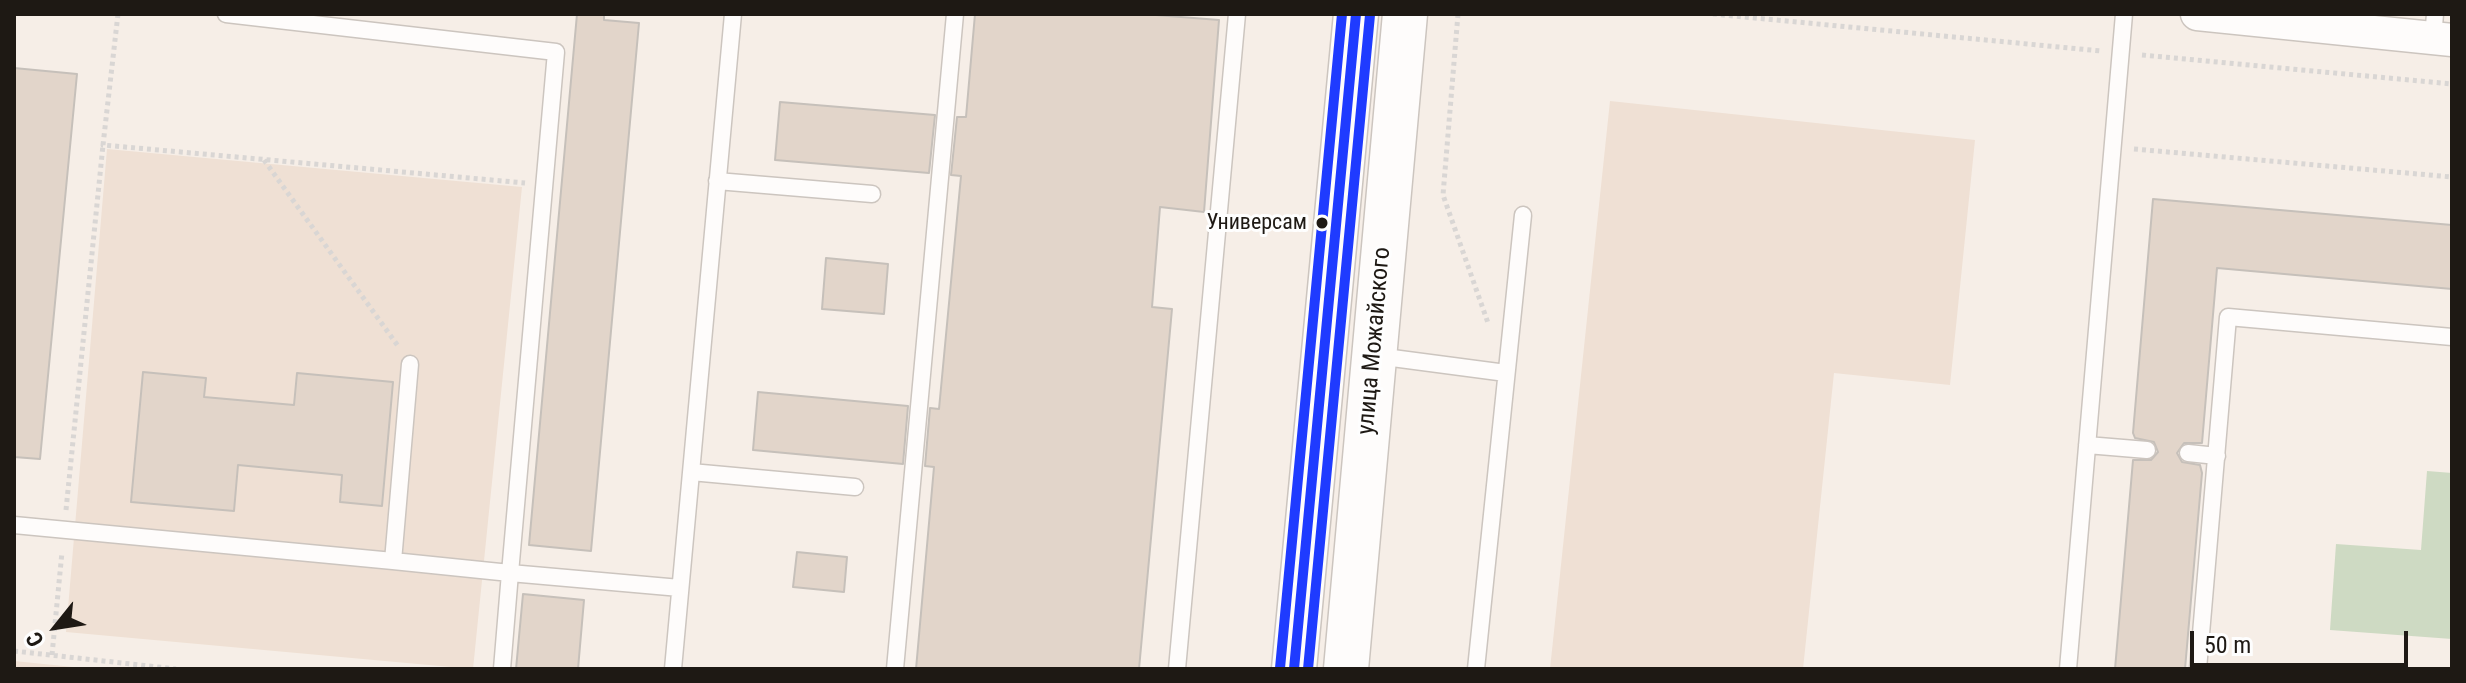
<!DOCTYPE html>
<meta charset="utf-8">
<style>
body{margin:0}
#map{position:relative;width:2466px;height:683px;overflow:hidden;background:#f6eee7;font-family:"Roboto Condensed",sans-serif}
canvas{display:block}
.frame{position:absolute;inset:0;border:16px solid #1e1914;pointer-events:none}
.north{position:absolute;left:16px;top:587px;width:80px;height:80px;-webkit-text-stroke:6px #fefefe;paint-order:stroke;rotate:240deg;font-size:22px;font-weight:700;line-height:32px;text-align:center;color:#1e1914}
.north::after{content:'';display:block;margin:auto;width:28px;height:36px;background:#1e1914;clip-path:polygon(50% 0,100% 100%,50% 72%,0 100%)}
.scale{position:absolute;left:2190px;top:631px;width:218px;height:36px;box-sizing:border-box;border:4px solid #1e1914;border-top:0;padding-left:10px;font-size:24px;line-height:28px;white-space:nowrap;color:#1e1914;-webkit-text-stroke:6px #fefefe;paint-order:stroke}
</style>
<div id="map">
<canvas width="2466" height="683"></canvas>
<div class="frame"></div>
<div class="north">С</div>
<div class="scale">50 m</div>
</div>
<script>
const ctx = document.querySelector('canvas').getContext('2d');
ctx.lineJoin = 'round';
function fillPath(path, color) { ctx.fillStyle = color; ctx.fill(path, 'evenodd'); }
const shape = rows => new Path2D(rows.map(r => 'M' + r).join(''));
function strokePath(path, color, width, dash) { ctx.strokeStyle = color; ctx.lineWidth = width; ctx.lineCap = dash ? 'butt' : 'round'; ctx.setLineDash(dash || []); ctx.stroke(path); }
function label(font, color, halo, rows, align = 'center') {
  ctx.font = font + ' "Roboto Condensed",sans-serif'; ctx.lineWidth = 6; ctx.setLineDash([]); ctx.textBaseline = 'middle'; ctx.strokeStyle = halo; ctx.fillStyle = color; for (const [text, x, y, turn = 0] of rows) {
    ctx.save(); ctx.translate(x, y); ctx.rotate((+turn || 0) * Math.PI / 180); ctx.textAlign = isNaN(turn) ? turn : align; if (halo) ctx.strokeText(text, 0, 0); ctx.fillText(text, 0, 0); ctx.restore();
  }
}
fillPath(shape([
 [1610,101,1975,140,1950,385,1834,373,1803,669,1550,669],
 [107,149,522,187,473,669,66,632],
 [14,661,93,669,14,669]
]), '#efe0d4');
fillPath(shape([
 [2427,471,2452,473,2452,639,2330,630,2336,544,2421,550]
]), '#cedac3');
const building = shape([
 [577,14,604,14,604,20,639,23,591,551,529,545,577,14],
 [975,14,1143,14,1219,20,1204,212,1160,207,1152,307,1172,309,1139,669,916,669,934,467,925,466,930,408,939,409,961,176,951,175,957,117,966,117,975,14],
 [14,68,77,74,40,459,14,457,14,68],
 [780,102,935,115,929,173,775,160,780,102],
 [2153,199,2452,225,2452,289,2217,268,2202,443,2184,443,2177,453,2182,462,2200,465,2202,473,2185,669,2115,669,2133,460,2151,460,2158,452,2154,442,2135,438,2133,433,2153,199],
 [826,258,888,264,884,314,822,309,826,258],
 [143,372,206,378,204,397,294,405,297,373,393,382,382,506,340,502,342,475,238,465,234,511,131,502,143,372],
 [758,392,908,406,903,464,753,450,758,392],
 [797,552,847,557,844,592,793,587,797,552],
 [523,594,584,600,578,669,516,669,523,594]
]);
fillPath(building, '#e2d5ca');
strokePath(building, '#c6c0ba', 2);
const lane = shape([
 [226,14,556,52,510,573,680,588],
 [2433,38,2435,14],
 [717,181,872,194],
 [1377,356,1506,373],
 [410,364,393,561,510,573,502,669],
 [2087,445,2147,450],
 [2188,453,2217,456],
 [691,472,855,487],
 [14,525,393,561],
 [673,669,733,14],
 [895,669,955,14],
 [1177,669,1237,14],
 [1476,669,1523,215],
 [2068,669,2124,14],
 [2198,669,2228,317,2452,337]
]);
const street = shape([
 [2197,14,2452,40]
]);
const secondary = shape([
 [1294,669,1356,14],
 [1346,669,1405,14]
]);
strokePath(lane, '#ccc5bf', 19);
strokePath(street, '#ccc5bf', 35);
strokePath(secondary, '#ccc5bf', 47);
strokePath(shape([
 [118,14,103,145,525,183],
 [1458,14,1443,195,1488,323],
 [1713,14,2101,51],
 [2142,55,2452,84],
 [2134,149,2452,177],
 [264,160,398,346],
 [66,510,103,145],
 [14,651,176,669],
 [52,655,62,552]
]), '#d9d6d4', 5, [4, 4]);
strokePath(lane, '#fefcfb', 16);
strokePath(street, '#fefcfb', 32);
strokePath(secondary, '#fefcfb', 44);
strokePath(shape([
 [1294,669,1356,14]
]), '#1f3bff', 10);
strokePath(shape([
 [1308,669,1370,15]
]), '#1f3bff', 10);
strokePath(shape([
 [1280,668,1342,14]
]), '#1f3bff', 10);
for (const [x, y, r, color] of [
 [1322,223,7,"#1e1914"]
]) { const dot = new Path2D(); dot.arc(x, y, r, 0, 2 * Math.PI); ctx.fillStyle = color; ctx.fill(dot); strokePath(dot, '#fefefe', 3); }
label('22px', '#1e1914', '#fefefe', [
 ["Универсам",1307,223]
], 'right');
label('24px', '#1e1914', '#fefefe', [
 ["улица Можайского",1375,341,-85]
]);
</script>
